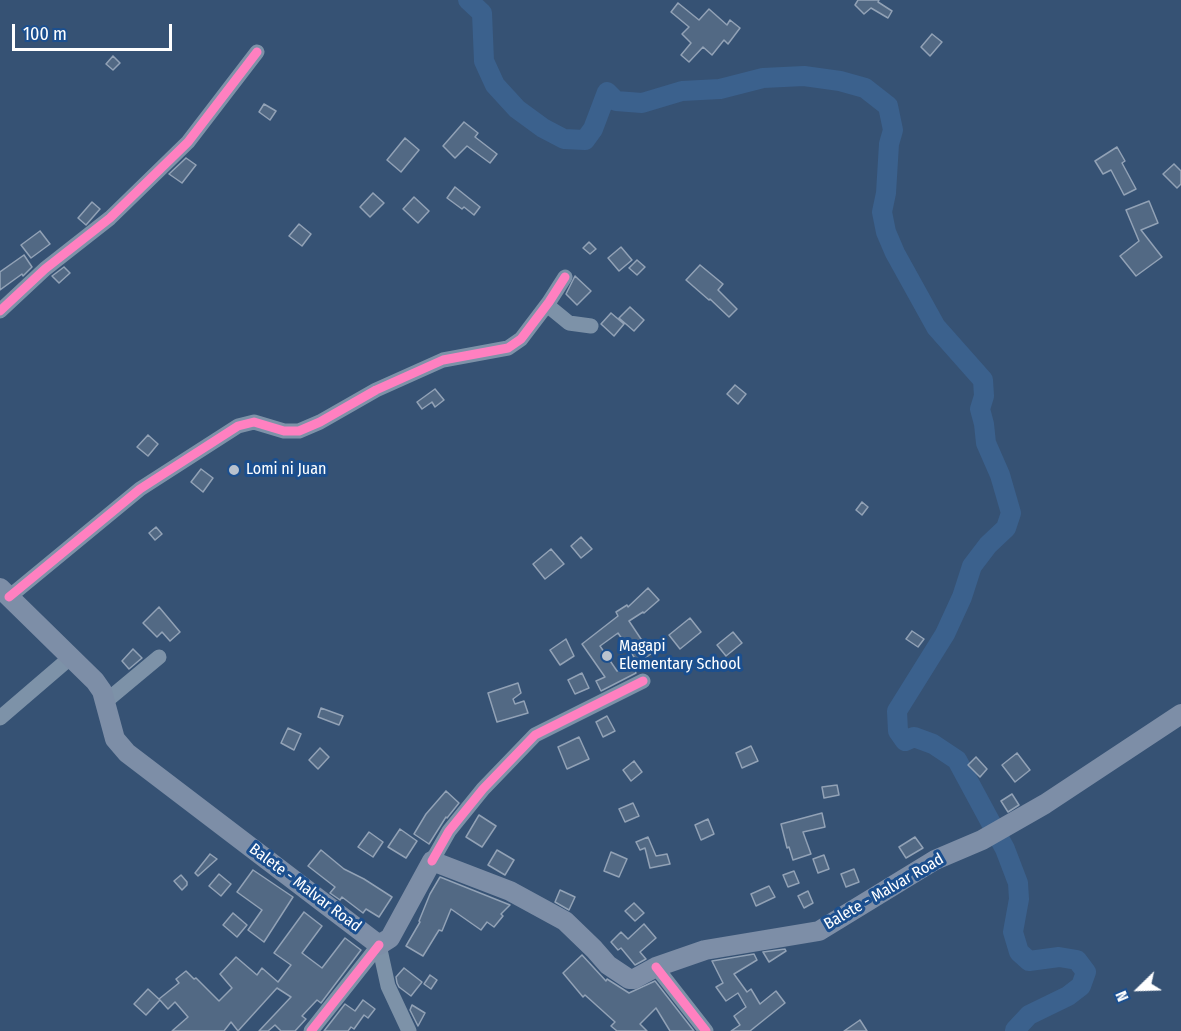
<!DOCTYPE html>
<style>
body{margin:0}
#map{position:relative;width:1181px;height:1031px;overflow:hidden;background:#365274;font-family:"Fira Sans Condensed",sans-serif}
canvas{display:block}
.north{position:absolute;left:1109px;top:959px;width:60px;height:60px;-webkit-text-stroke:4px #1b4f8f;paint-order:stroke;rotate:247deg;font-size:16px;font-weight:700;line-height:24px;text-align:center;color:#fff}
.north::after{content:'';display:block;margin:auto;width:21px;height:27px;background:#fff;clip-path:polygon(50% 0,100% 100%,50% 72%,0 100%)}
.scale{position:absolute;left:12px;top:24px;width:160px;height:27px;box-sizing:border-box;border:3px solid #fff;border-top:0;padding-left:8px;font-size:18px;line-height:21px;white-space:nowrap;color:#fff;-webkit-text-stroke:4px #1b4f8f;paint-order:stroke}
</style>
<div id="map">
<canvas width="1181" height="1031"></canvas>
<div class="north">N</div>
<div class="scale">100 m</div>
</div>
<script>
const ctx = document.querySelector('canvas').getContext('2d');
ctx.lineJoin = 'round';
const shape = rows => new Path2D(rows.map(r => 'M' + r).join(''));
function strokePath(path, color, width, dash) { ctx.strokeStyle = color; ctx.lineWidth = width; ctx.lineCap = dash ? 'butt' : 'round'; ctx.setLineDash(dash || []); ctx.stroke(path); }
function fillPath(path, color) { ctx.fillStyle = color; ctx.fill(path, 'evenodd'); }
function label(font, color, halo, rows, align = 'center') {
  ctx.font = font + ' "Fira Sans Condensed",sans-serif'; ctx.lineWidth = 6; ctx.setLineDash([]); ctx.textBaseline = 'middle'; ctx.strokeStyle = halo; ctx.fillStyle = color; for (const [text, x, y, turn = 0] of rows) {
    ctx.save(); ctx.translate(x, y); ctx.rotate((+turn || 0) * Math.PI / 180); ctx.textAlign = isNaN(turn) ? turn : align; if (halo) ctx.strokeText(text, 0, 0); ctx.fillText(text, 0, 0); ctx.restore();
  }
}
strokePath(shape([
 [468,0,482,13,484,61,495,85,517,109,543,128,564,139,585,140,593,129,607,92,616,101,642,103,682,91,720,89,763,78,804,76,840,81,865,88,888,106,893,130,889,144,886,193,882,212,886,232,895,253,936,327,983,380,984,396,980,409,984,424,986,443,1000,475,1011,513,1006,528,988,545,972,566,962,597,945,634,897,711,898,731,905,741,914,737,933,744,957,760,1005,849,1018,883,1019,899,1013,932,1019,952,1029,961,1059,957,1077,960,1086,972,1081,986,1068,996,1029,1015,1015,1030,1016,1031]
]), '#3b618d', 20);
const building = shape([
 [858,0,879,0,878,2,892,11,888,18,871,8,864,14,855,5,858,0],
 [678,3,699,20,709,9,727,25,730,20,740,28,728,44,724,40,712,55,703,47,689,62,681,55,691,43,682,34,689,27,671,12,678,3],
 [932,34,942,42,930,56,921,47,932,34],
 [113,56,120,63,113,70,106,64,113,56],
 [264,104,276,111,270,120,259,112,264,104],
 [464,122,478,133,475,137,497,154,490,163,467,146,455,158,443,146,464,122],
 [405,138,419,150,401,172,387,160,405,138],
 [1117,147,1125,161,1122,163,1136,189,1124,195,1111,170,1103,174,1095,161,1117,147],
 [186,158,196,165,182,183,169,174,186,158],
 [1174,164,1181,171,1181,184,1177,188,1163,174,1174,164],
 [455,187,480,207,474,215,464,207,462,209,447,198,455,187],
 [373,193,384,203,370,217,360,207,373,193],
 [414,197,429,211,418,223,403,209,414,197],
 [1149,201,1158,223,1141,230,1162,257,1136,276,1120,256,1139,241,1126,210,1149,201],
 [92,202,100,209,86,225,78,218,92,202],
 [299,224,311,234,302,246,289,236,299,224],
 [40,231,50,244,31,258,21,245,40,231],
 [589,242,596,249,590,254,583,248,589,242],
 [621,247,632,260,619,271,608,258,621,247],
 [24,255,32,267,23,276,22,274,0,290,0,272,24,255],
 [637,260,645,267,637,275,629,268,637,260],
 [700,265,723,284,718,290,737,309,729,317,710,299,709,300,686,280,700,265],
 [64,267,70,273,59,283,52,276,64,267],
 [575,276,591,291,577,305,566,294,575,276],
 [630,307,644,320,634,331,619,318,630,307],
 [611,313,624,324,614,336,601,324,611,313],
 [735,385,746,394,738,404,727,394,735,385],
 [435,389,444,400,435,407,432,402,422,409,417,402,435,389],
 [148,435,158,444,148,456,137,447,148,435],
 [201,469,213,478,203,492,191,482,201,469],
 [862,502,868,507,862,515,856,510,862,502],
 [156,527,162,534,155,540,149,533,156,527],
 [581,537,592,549,581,558,571,546,581,537],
 [551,549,564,564,545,579,533,564,551,549],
 [648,588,659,600,644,613,643,612,629,621,651,654,638,663,618,633,600,646,617,671,632,664,636,673,601,691,596,681,605,677,582,644,618,616,616,612,627,605,628,607,648,588],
 [159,607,180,632,170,641,162,632,157,637,143,623,159,607],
 [690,618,701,632,680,649,669,635,690,618],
 [912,631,924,639,918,647,906,639,912,631],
 [733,632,742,643,726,656,717,645,733,632],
 [566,639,574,656,560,665,550,650,566,639],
 [133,649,142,658,129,669,122,661,133,649],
 [582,673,589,688,575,694,568,680,582,673],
 [518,683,521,693,513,699,515,704,524,701,528,713,497,722,488,693,518,683],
 [321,708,343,716,339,725,318,717,321,708],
 [607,716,615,731,603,737,596,722,607,716],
 [288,728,301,734,294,750,281,743,288,728],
 [579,737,589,759,567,769,558,747,579,737],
 [751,746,758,761,742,768,736,753,751,746],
 [320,748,329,757,318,769,309,760,320,748],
 [1017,753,1030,770,1015,782,1002,765,1017,753],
 [976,757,987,769,980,777,968,765,976,757],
 [634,761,642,772,631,781,623,770,634,761],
 [837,785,839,795,824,798,822,787,837,785],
 [446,791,459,803,447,818,446,817,429,844,414,834,426,814,446,791],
 [1012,794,1019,805,1008,812,1001,801,1012,794],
 [633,803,639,816,625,822,619,809,633,803],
 [822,813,825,827,803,832,811,854,793,860,789,847,787,848,781,824,822,813],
 [479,815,496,826,482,847,466,837,479,815],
 [708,819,714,834,701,840,695,825,708,819],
 [400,829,417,841,406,858,388,847,400,829],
 [369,832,383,842,373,857,358,847,369,832],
 [648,837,656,856,667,854,670,864,650,868,645,848,640,850,636,842,648,837],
 [915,837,923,848,906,858,899,847,915,837],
 [321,850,344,869,364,879,392,897,379,917,366,909,363,913,342,897,340,900,330,893,335,887,308,866,321,850],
 [497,850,514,860,505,875,488,865,497,850],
 [611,852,627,859,619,877,604,871,611,852],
 [210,854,217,859,198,876,195,873,210,854],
 [824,855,829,869,818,873,813,859,824,855],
 [854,869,859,882,846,887,841,874,854,869],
 [253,870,293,897,264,942,248,930,262,910,237,892,253,870],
 [794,871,799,883,788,887,783,875,794,871],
 [219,874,231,884,221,896,209,886,219,874],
 [181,875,187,882,187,885,182,890,174,881,181,875],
 [440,877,510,905,501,914,503,916,494,927,487,922,481,930,451,909,442,931,439,930,423,956,406,946,420,922,419,921,430,894,440,877],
 [769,886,775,897,756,906,751,894,769,886],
 [560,890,575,897,569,910,555,902,560,890],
 [808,891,813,903,804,908,798,896,808,891],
 [634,903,644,913,635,921,625,911,634,903],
 [304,912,322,926,302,953,322,968,345,938,361,950,321,1003,317,1000,302,1016,306,1019,295,1031,281,1031,275,1025,268,1031,259,1031,291,997,277,988,238,1031,231,1022,224,1031,172,1031,188,1017,175,1002,168,1009,159,999,179,983,176,979,186,971,194,979,196,978,219,1001,232,988,220,974,236,957,257,975,262,968,278,982,291,965,274,953,304,912],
 [233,913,247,925,237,937,223,925,233,913],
 [644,924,656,938,640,952,646,959,635,965,621,948,618,950,611,942,621,932,628,939,644,924],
 [785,949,786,951,769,962,763,952,785,949],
 [754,954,757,960,734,974,747,992,751,989,760,1004,776,991,785,1003,750,1031,731,1031,740,1025,734,1016,746,1007,738,993,726,1001,716,987,723,983,712,961,754,954],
 [582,955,606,981,607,979,629,993,655,981,694,1031,670,1031,656,1008,640,1024,647,1031,617,1031,611,1026,615,1022,585,995,583,997,563,973,582,955],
 [404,968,422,982,411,996,399,987,397,983,396,977,404,968],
 [430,975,437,980,431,989,424,984,430,975],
 [148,989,160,1000,146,1015,134,1004,148,989],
 [363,1000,375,1009,368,1018,364,1015,354,1029,351,1027,348,1031,324,1031,345,1004,355,1011,363,1000],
 [412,1005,425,1013,418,1026,410,1010,412,1005],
 [860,1020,867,1031,844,1031,860,1020]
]);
fillPath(building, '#526984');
strokePath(building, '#92a2b6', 1.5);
strokePath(shape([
 [547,305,569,323,591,326],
 [0,311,45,269,110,218,188,142,257,52],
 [9,597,140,489,238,426,254,422,284,431,299,431,320,422,376,390,443,360,508,348,521,339,549,302,565,277],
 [105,702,159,657],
 [0,718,71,657],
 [432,861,449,831,483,789,535,735,643,681],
 [379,945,388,986,409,1031],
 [656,967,706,1031],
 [311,1031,379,945]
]), '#7d92a8', 15);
strokePath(shape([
 [0,588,95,681,102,691,115,739,127,753,379,945,390,938,432,861,510,891,565,921,594,949,608,965,629,979,634,979,656,967,705,950,819,931,935,860,982,840,1045,804,1181,714]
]), '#7d8ea7', 20);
strokePath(shape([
 [0,311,45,269,110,218,188,142,257,52],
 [9,597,140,489,238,426,254,422,284,431,299,431,320,422,376,390,443,360,508,348,521,339,549,302,565,277],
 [432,861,449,831,483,789,535,735,643,681],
 [656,967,706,1031],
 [311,1031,379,945]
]), '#ff80c0', 9);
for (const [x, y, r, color] of [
 [234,470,6,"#b9c2ce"],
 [607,656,6,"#b9c2ce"]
]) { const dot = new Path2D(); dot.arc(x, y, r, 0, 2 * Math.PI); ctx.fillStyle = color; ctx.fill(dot); strokePath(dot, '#1b4f8f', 2); }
label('16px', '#fff', '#1b4f8f', [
 ["Lomi ni Juan",246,470],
 ["Magapi",619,647],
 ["Elementary School",619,665]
], 'left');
label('16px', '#fff', '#1b4f8f', [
 ["Balete - Malvar Road",305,888,37],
 ["Balete - Malvar Road",884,892,-30]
]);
</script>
